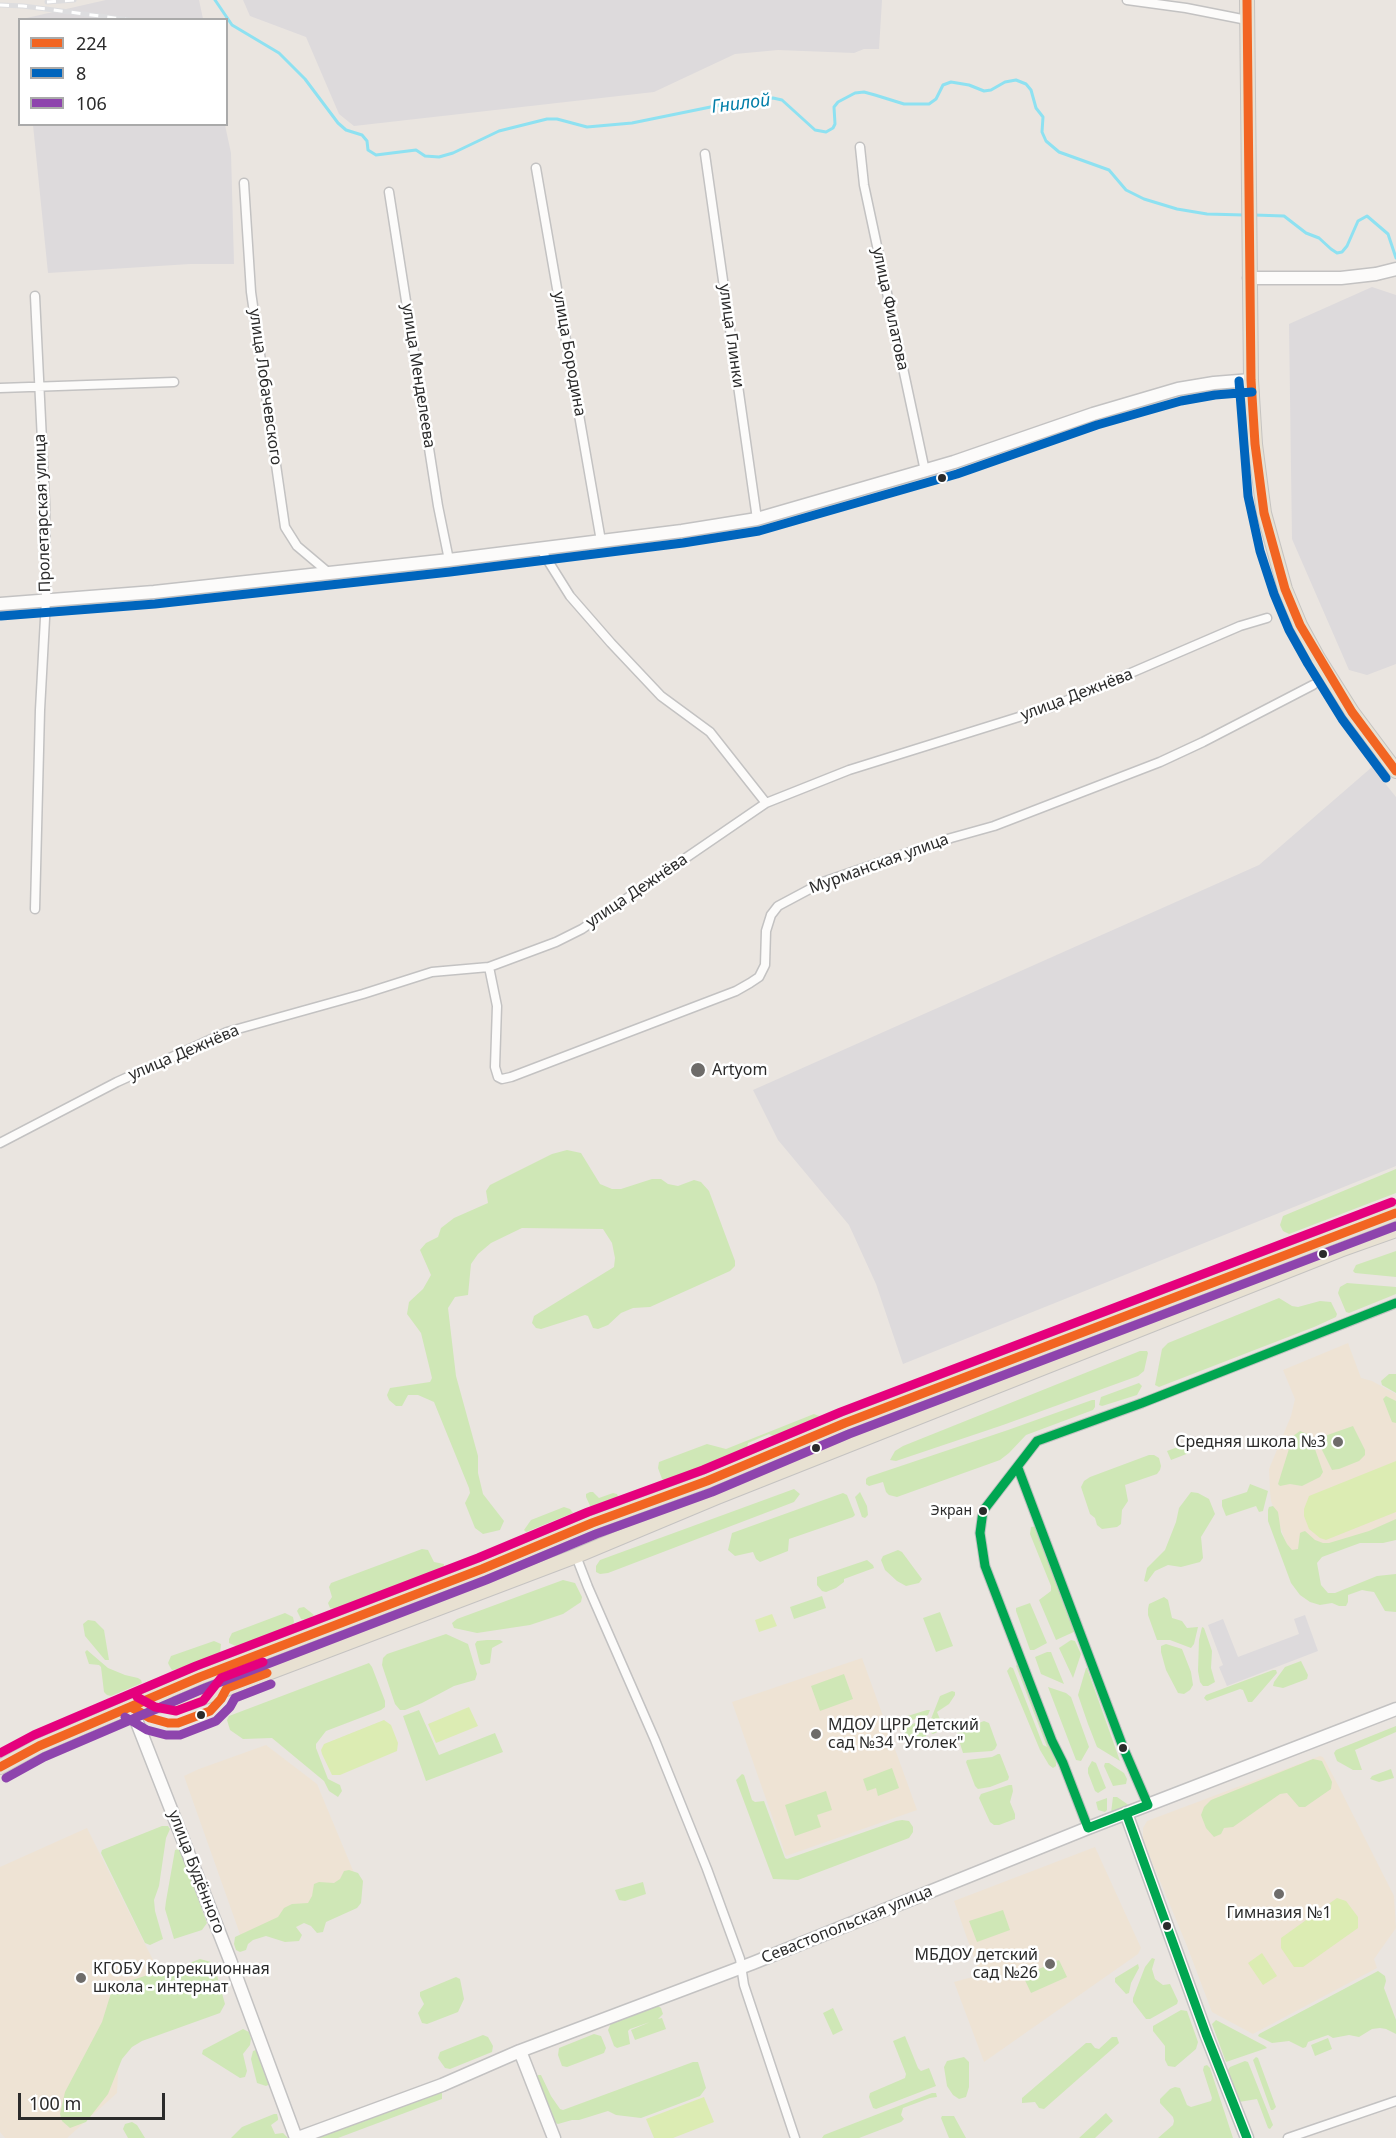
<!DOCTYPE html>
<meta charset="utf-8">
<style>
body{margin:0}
#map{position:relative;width:1396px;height:2138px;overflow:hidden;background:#eae5e0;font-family:"Noto Sans",sans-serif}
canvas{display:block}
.legend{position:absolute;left:18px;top:18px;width:210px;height:108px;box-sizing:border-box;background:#fff;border:2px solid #aaa;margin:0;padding:8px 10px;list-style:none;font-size:18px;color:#2b2b2b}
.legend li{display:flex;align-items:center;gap:12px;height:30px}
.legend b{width:30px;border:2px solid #aaa}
.scale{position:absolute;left:18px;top:2093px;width:147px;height:27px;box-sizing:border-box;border:3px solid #2b2b2b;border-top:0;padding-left:8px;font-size:18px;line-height:21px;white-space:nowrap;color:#2b2b2b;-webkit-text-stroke:4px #fff;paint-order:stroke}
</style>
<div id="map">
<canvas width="1396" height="2138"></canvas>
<ul class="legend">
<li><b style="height:8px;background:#f26522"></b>224</li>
<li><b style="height:8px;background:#0065bd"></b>8</li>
<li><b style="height:8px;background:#8e44ad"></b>106</li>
</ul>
<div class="scale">100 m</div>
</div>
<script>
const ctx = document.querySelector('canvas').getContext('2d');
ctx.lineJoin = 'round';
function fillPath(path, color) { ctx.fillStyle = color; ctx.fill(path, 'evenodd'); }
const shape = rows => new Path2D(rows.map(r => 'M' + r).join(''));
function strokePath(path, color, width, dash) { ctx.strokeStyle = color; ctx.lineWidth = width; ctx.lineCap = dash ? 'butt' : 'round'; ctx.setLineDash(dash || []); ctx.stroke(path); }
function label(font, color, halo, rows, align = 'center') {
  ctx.font = font + ' "Noto Sans",sans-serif'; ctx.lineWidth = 5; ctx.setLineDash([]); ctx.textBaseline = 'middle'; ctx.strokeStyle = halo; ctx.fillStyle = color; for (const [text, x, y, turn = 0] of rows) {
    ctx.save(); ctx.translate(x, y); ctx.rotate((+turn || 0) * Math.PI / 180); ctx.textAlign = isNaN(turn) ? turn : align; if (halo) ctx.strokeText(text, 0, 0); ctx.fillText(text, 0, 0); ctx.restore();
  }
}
fillPath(shape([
 [106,0,199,0,203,19,22,19],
 [243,0,882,0,879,49,864,49,854,53,778,50,735,54,654,92,354,126,339,114,306,37,250,16],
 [33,125,225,125,231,153,234,264,190,264,48,273],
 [1372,287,1396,295,1396,664,1367,675,1349,670,1292,539,1289,324],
 [1372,767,1396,797,1396,1166,903,1364,876,1284,849,1225,778,1140,753,1090,1259,865],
 [1305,1615,1318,1651,1227,1686,1219,1667,1223,1665,1208,1625,1223,1619,1238,1657,1299,1634,1294,1619]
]), '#dddadc');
fillPath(shape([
 [1348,1343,1361,1378,1372,1381,1396,1394,1396,1526,1294,1565,1271,1501,1270,1490,1269,1469,1291,1416,1295,1399,1283,1370],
 [862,1658,917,1810,786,1856,732,1702],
 [266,1745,317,1784,362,1892,241,1937,184,1776,199,1769],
 [1320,1756,1323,1757,1339,1787,1394,1896,1396,1928,1374,1959,1377,1968,1253,2034,1212,2012,1187,1946,1143,1840,1143,1828,1147,1821],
 [87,1828,165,1984,121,2013,117,2093,67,2138,5,2138,0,2132,0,1867],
 [1095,1847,1141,1948,1138,1954,984,2062,954,1982,980,1975,954,1901]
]), '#eee3d4');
fillPath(shape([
 [567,1150,581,1153,600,1184,612,1189,621,1189,652,1179,661,1179,668,1184,678,1186,694,1180,701,1182,709,1191,735,1261,735,1266,730,1271,650,1307,633,1308,621,1313,608,1325,598,1329,593,1328,588,1316,585,1315,541,1329,536,1328,532,1323,534,1316,614,1267,615,1258,612,1243,603,1229,522,1228,491,1243,478,1254,471,1264,468,1295,455,1297,448,1308,456,1376,478,1456,478,1473,483,1494,504,1521,500,1530,483,1534,475,1528,465,1503,470,1493,469,1488,434,1402,418,1395,408,1395,402,1406,396,1406,389,1400,387,1395,390,1388,430,1382,432,1378,421,1333,407,1314,409,1302,423,1289,431,1275,420,1250,426,1243,438,1237,441,1228,454,1218,488,1203,486,1191,490,1185,552,1154],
 [1396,1169,1396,1193,1289,1234,1283,1231,1280,1225,1283,1216],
 [1396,1251,1396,1277,1355,1273,1353,1271,1356,1265],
 [1347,1283,1396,1287,1396,1294,1349,1313,1346,1312,1338,1293,1340,1287],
 [1279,1298,1292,1306,1298,1307,1320,1301,1331,1302,1337,1314,1336,1317,1314,1327,1159,1387,1155,1385,1162,1349,1168,1343],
 [1140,1351,1147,1351,1148,1353,1144,1371,1138,1376,1003,1425,896,1461,890,1460,895,1451,903,1446],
 [1389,1374,1396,1374,1396,1393,1382,1385,1381,1381],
 [1139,1383,1142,1386,1137,1395,1102,1406,1099,1405,1101,1397],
 [1386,1396,1396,1401,1396,1423,1392,1422,1383,1399],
 [1092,1400,1095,1400,1095,1407,1093,1410,1026,1435,1009,1453,1000,1460,897,1497,889,1495,886,1492,883,1482,869,1486,866,1484,866,1479,868,1477,1008,1430],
 [814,1414,819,1416,817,1421,814,1422,775,1437,769,1434,748,1443,747,1448,666,1481,662,1479,658,1468,659,1462,707,1444,726,1449],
 [1353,1426,1365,1450,1365,1455,1359,1461,1339,1469,1332,1470,1318,1442,1319,1438],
 [1300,1431,1310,1435,1323,1472,1320,1477,1302,1486,1290,1484,1280,1486,1278,1484,1293,1436],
 [1186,1444,1189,1453,1171,1460,1167,1451],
 [1149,1455,1154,1455,1159,1458,1161,1466,1160,1470,1157,1474,1125,1485,1128,1501,1122,1510,1121,1524,1117,1527,1102,1529,1097,1525,1095,1518,1090,1514,1081,1487,1084,1481,1090,1477],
 [1250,1484,1268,1491,1263,1511,1259,1512,1256,1506,1226,1516,1222,1506,1222,1500,1247,1492],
 [794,1489,800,1494,794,1502,608,1573,600,1574,596,1572,596,1566,600,1560],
 [590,1492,593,1492,599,1498,613,1493,617,1494,619,1499,618,1502,592,1510,586,1497,586,1494],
 [860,1492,867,1506,868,1515,865,1518,862,1517,855,1497],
 [1191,1492,1198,1493,1209,1499,1215,1514,1201,1537,1203,1558,1200,1562,1181,1567,1168,1565,1155,1571,1147,1582,1144,1581,1147,1568,1165,1550,1176,1522,1179,1508],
 [843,1493,847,1495,855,1515,853,1517,789,1539,788,1551,760,1562,756,1559,753,1552,735,1556,728,1550,732,1533],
 [1273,1506,1278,1512,1281,1532,1287,1544,1292,1550,1298,1549,1300,1533,1302,1532,1305,1531,1315,1540,1323,1543,1329,1543,1369,1531,1396,1519,1396,1540,1383,1543,1360,1543,1322,1557,1317,1563,1321,1585,1328,1593,1335,1593,1377,1576,1396,1574,1396,1612,1385,1611,1374,1592,1367,1591,1362,1590,1348,1595,1348,1602,1346,1606,1339,1606,1332,1603,1320,1605,1310,1602,1300,1595,1291,1583,1268,1521,1268,1510,1269,1507],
 [564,1507,570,1509,573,1513,526,1532,524,1530,531,1520],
 [1036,1526,1076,1631,1056,1640,1039,1600,1051,1591,1051,1586,1030,1534,1031,1527],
 [422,1549,428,1550,434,1562,444,1564,443,1569,335,1609,330,1608,328,1603,332,1597,329,1587,331,1583],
 [898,1550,902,1552,922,1579,919,1583,906,1586,897,1581,885,1570,881,1560,883,1556],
 [867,1560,873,1565,874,1568,844,1579,844,1582,836,1588,826,1592,822,1591,817,1585,817,1577],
 [563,1580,575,1583,582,1597,581,1602,563,1614,530,1625,477,1633,454,1628,452,1623,457,1619],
 [822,1596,826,1608,794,1619,790,1607],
 [1164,1597,1168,1600,1172,1618,1182,1621,1187,1628,1198,1627,1194,1644,1191,1648,1170,1640,1157,1640,1148,1615,1148,1609,1149,1604],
 [1030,1603,1047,1643,1034,1650,1030,1650,1016,1611,1016,1608],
 [304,1607,314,1615,308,1620,301,1619,297,1611,299,1608],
 [940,1612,953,1646,936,1652,923,1618],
 [285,1613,293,1617,294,1622,292,1626,238,1647,229,1643,229,1639,232,1633],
 [88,1620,95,1621,104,1630,109,1660,105,1660,85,1636,83,1624],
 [1202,1627,1204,1628,1212,1651,1211,1668,1215,1682,1208,1686,1203,1686,1200,1682,1198,1671,1199,1640],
 [446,1634,468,1644,477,1674,475,1680,454,1686,422,1703,405,1710,400,1710,395,1704,382,1665,383,1658,387,1654],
 [487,1640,500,1640,503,1642,492,1648,490,1663,482,1665,480,1664,475,1644,477,1641],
 [1071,1640,1075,1641,1081,1654,1073,1678,1059,1648],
 [214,1641,221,1644,220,1653,178,1669,172,1670,170,1667,168,1663,171,1656],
 [1166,1644,1182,1649,1191,1672,1193,1685,1190,1690,1184,1694,1178,1693,1166,1670,1161,1652,1161,1646],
 [87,1650,108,1668,125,1675,138,1678,141,1680,142,1683,111,1696,107,1695,104,1692,101,1667,99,1665,89,1664,85,1652],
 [1047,1652,1051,1652,1064,1684,1041,1674,1035,1657],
 [1301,1661,1308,1675,1307,1679,1283,1688,1273,1686,1274,1682,1285,1667],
 [369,1663,372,1667,385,1701,385,1707,381,1710,326,1731,316,1744,316,1748,328,1779,340,1785,342,1791,338,1797,329,1791,324,1781,272,1738,243,1739,230,1730,227,1720,229,1716],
 [1017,1664,1020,1664,1053,1747,1056,1762,1056,1766,1053,1768,1049,1765,1040,1750,1007,1671,1010,1667,1013,1668,1043,1745,1047,1747,1016,1666],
 [1086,1668,1087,1668,1120,1761,1097,1747,1088,1724,1078,1695],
 [1273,1670,1276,1670,1277,1673,1252,1702,1248,1702,1243,1690,1240,1689,1207,1701,1204,1698,1206,1695],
 [844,1674,853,1699,820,1711,811,1686],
 [1048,1687,1066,1693,1071,1697,1089,1747,1081,1761,1076,1760],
 [952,1691,955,1692,955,1695,949,1704,937,1712,944,1729,933,1734,931,1733,929,1724,940,1696],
 [419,1710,439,1755,495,1733,503,1752,426,1781,403,1716],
 [927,1710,930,1710,928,1715,902,1723,899,1722,901,1718],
 [925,1719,927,1720,926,1738,914,1742,908,1739,904,1731,905,1727],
 [984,1721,989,1723,997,1745,995,1749,992,1751,963,1753,957,1734,959,1730],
 [1396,1726,1396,1732,1355,1750,1362,1770,1353,1770,1337,1761,1334,1753,1336,1750],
 [998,1754,1000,1754,1009,1777,1008,1780,990,1787,978,1789,975,1786,966,1762,967,1760,992,1757],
 [1313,1759,1322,1761,1332,1782,1331,1789,1305,1807,1299,1807,1287,1793,1280,1794,1233,1827,1224,1828,1221,1834,1214,1837,1206,1828,1201,1815,1204,1807,1211,1800],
 [1092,1761,1096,1763,1106,1788,1098,1793,1095,1791,1088,1773,1088,1768],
 [1105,1763,1109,1763,1124,1773,1127,1779,1126,1784,1113,1786,1104,1766],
 [892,1768,899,1788,878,1796,876,1788,867,1791,863,1779],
 [1391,1769,1394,1778,1379,1782,1370,1779,1372,1776],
 [742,1774,744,1775,752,1800,755,1802,764,1801,785,1858,787,1859,896,1821,902,1820,909,1821,913,1827,913,1832,909,1838,798,1880,773,1879,736,1780],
 [1009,1785,1012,1785,1013,1791,1010,1802,1015,1814,1015,1819,999,1825,994,1825,990,1822,979,1798,981,1794],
 [826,1791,832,1810,817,1815,821,1827,795,1836,785,1805],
 [1113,1797,1117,1797,1130,1806,1111,1813],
 [1107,1798,1107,1810,1105,1812,1098,1810,1096,1802],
 [162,1826,168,1826,170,1829,166,1838,159,1886,154,1900,155,1911,163,1939,150,1945,145,1943,101,1853,102,1850],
 [178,1849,180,1850,207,1923,202,1930,174,1939,165,1909,166,1901,175,1850],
 [349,1870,358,1873,363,1881,361,1903,357,1908,326,1922,323,1932,317,1933,311,1926,304,1923,296,1927,302,1935,299,1941,285,1942,266,1936,253,1940,248,1944,246,1950,240,1952,236,1950,234,1944,235,1937,278,1917,284,1908,292,1904,308,1903,312,1896,314,1884,319,1882,334,1883,340,1879,344,1871],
 [643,1882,646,1894,625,1901,619,1900,615,1890],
 [1003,1910,1010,1930,977,1942,969,1921],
 [1152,1958,1155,1959,1152,1969,1155,1979,1163,1985,1170,1984,1178,2001,1177,2004,1150,2019,1146,2019,1133,2002,1133,1998,1145,1967],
 [200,1959,211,1962,216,1972,225,2004,220,2013,142,2041,132,2047,122,2059,108,2094,86,2122,70,2128,62,2121,60,2114,65,2092,102,2022,111,1993,129,1981,148,1975,157,1975],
 [1059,1960,1067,1977,1031,1993,1023,1976],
 [1138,1964,1139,1968,1131,1983,1129,1993,1126,1994,1115,1982,1115,1978],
 [1378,1971,1385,1976,1386,1981,1384,1988,1396,2020,1396,2034,1386,2029,1380,2028,1372,2029,1359,2037,1349,2035,1333,2038,1328,2035,1308,2042,1306,2047,1303,2048,1289,2041,1272,2043,1258,2036,1259,2034],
 [456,1977,460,1979,464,1999,458,2012,427,2024,422,2023,418,2013,424,2004,420,1996,420,1992],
 [658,2006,661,2008,663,2014,658,2019,662,2018,666,2029,635,2040,631,2030,650,2022,630,2029,628,2031,630,2044,617,2048,614,2046,608,2030,611,2023],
 [833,2008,843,2030,833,2035,823,2013],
 [1181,2010,1187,2011,1198,2042,1196,2049,1175,2067,1168,2066,1165,2060,1165,2046,1153,2031,1153,2026],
 [1216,2020,1265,2046,1267,2048,1226,2062,1212,2024],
 [243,2029,249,2032,251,2039,250,2045,243,2054,247,2071,245,2077,240,2078,202,2054,203,2050],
 [594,2034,601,2036,606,2048,604,2053,567,2067,562,2066,558,2055,559,2048],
 [483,2035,488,2037,493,2046,492,2052,450,2069,445,2068,438,2058,440,2052],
 [905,2036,918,2068,921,2071,929,2068,936,2086,876,2109,873,2108,869,2097,870,2093,905,2078,906,2074,893,2041],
 [1112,2037,1117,2037,1119,2043,1044,2109,1039,2108,1035,2102,1022,2103,1022,2098,1086,2043,1091,2043,1095,2048,1099,2049],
 [1328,2038,1332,2049,1315,2056,1311,2045],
 [259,2049,270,2084,266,2086,257,2083,251,2059,253,2051],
 [964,2057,969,2062,969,2087,966,2097,959,2099,953,2095,947,2086,944,2067,947,2061],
 [1256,2057,1258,2058,1276,2107,1273,2110,1271,2110,1253,2060],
 [1245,2061,1248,2062,1273,2125,1270,2129,1268,2128,1257,2099,1239,2102,1227,2071,1230,2067],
 [693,2062,698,2062,706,2088,700,2096,641,2118,616,2115,608,2111,579,2120,572,2120,558,2124,553,2122,537,2078,538,2075,541,2075,551,2096,560,2109,563,2110],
 [1207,2065,1210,2068,1233,2138,1158,2138,1173,2125,1174,2121,1173,2117,1160,2103,1160,2099,1170,2089,1175,2087,1180,2088,1187,2105,1191,2107,1211,2101,1212,2098,1203,2070,1204,2066],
 [437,2092,442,2093,442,2099,338,2138,317,2138],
 [932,2093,936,2093,937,2097,930,2098,903,2108,901,2115,904,2119,901,2122,859,2138,822,2138,824,2135],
 [1106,2113,1113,2121,1095,2138,1079,2138],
 [274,2114,277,2114,278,2118,278,2120,271,2125,275,2134,283,2133,288,2138,231,2138,242,2127],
 [942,2116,954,2116,966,2138,949,2138,941,2118],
 [132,2122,137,2125,145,2138,128,2138,123,2129,125,2124]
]), '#cfe7b6');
fillPath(shape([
 [1396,1461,1396,1512,1326,1540,1320,1538,1309,1529,1304,1516,1304,1509,1309,1496],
 [772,1614,777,1626,759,1632,755,1620],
 [469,1707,478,1726,436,1743,428,1724],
 [384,1720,391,1725,398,1743,397,1751,340,1775,332,1775,322,1754,321,1750,324,1744],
 [1337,1898,1346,1901,1358,1917,1358,1928,1303,1967,1294,1967,1281,1948,1281,1938],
 [1262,1953,1277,1976,1263,1985,1248,1963],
 [704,2097,714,2122,673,2138,654,2138,646,2119]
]), '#dcecb3');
strokePath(shape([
 [215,0,232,25,279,53,305,79,338,123,346,130,362,135,367,141,368,150,376,155,416,150,425,156,439,157,453,153,499,131,547,119,557,119,587,127,632,123,740,101,773,98,782,100,815,130,826,132,833,128,835,124,834,107,838,102,855,93,864,92,875,95,904,104,929,104,936,99,943,85,951,82,969,85,984,91,991,90,1005,82,1016,80,1026,84,1031,90,1036,108,1043,117,1042,132,1046,141,1059,152,1109,170,1126,190,1144,199,1177,209,1207,214,1244,215],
 [1254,215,1284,216,1306,233,1319,238,1331,249,1337,253,1342,252,1347,246,1358,221,1367,216,1388,234,1396,258]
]), '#8ee1f1', 3);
const street = shape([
 [1127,0,1186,8,1247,20],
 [860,147,864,185,925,471],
 [705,154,757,519],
 [536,168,601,541],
 [244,183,251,292,285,527,297,546,329,573],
 [389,192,438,506,449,560],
 [35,296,45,503,46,600,40,710,35,909],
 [0,388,174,382],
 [540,548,570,596,611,643,661,696,710,732,766,803],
 [489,967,497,1006,495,1067,498,1077,502,1079,511,1077,736,991,750,983,759,977,765,965,766,931,771,915,778,906,823,882,951,838,994,826,1160,762,1203,742,1313,685],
 [0,1143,117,1082,227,1032,363,994,432,972,489,967,556,942,582,929,766,803,849,770,1054,706,1240,626,1267,618],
 [1018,1468,1123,1747,1148,1805],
 [576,1556,588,1587,655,1740,707,1869,740,1959,744,1985,795,2138],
 [1088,1828,1063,1763,1052,1741,985,1566,980,1533,983,1511,1037,1441,1142,1403,1396,1303],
 [1288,2138,1396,2101]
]);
const secondary = shape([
 [1249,278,1341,278,1376,274,1396,269],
 [0,604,154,592,449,560,682,531,757,519,954,462,1093,414,1178,389,1214,383,1251,380],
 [131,1707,230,1960,296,2138],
 [1126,1813,1206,2034,1247,2138],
 [520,2051,554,2138],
 [298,2138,442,2085,520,2051,753,1963,1088,1828,1396,1709]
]);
const primary = shape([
 [1247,0,1251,380,1255,444,1264,513,1285,589,1300,625,1318,658,1352,712,1396,771],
 [141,1707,189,1703,576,1556,717,1497,1340,1250,1396,1230],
 [0,1767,39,1746,200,1677,482,1569,592,1523,707,1481,845,1423,1396,1213]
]);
strokePath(street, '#c3c2c2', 11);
strokePath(secondary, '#c3c2c2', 15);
strokePath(primary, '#c5c3c1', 16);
strokePath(street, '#fcfbfa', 8);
strokePath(secondary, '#fcfbfa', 12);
strokePath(primary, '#e8e1d2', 14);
const rail = shape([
 [47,2,74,0],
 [0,5,23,6,130,20]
]);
strokePath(rail, '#dddddf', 5);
strokePath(rail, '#fff', 3, [9]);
strokePath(shape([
 [1247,0,1251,380,1255,444,1264,513,1285,589,1300,625,1352,712,1396,771],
 [131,1707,150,1718,168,1723,178,1723,210,1711,221,1699,227,1688,267,1673],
 [0,1767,39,1746,200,1677,482,1569,592,1523,707,1481,845,1423,1396,1213]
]), '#f26522', 9);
strokePath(shape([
 [1239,381,1248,496,1260,551,1274,594,1289,630,1308,664,1342,719,1386,778],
 [1,616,155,604,450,572,683,543,759,531,957,474,1097,425,1181,401,1215,395,1252,392]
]), '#0065bd', 9);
strokePath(shape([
 [125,1717,147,1730,166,1735,180,1735,216,1721,230,1707,235,1698,271,1684],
 [6,1778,44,1757,205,1688,486,1580,596,1534,712,1492,849,1434,1396,1226]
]), '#8e44ad', 9);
strokePath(shape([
 [137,1697,155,1707,176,1711,203,1701,221,1678,263,1662],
 [0,1753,34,1735,196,1666,478,1558,588,1512,703,1470,841,1412,1392,1202]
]), '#e5007d', 9);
strokePath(shape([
 [1018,1468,1123,1747,1148,1805,1088,1828,1063,1763,1052,1741,985,1566,980,1533,983,1511,1037,1441,1142,1403,1396,1303],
 [1126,1813,1206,2034,1247,2138]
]), '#00a651', 9);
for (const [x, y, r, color] of [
 [942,478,5,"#2b2b2b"],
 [698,1070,8,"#6e6c6a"],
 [1323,1254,5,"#2b2b2b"],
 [1338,1442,6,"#6e6c6a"],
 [816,1448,5,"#2b2b2b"],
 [983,1511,5,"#2b2b2b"],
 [201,1715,5,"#2b2b2b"],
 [816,1734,6,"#6e6c6a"],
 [1123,1748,5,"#2b2b2b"],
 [1279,1894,6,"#6e6c6a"],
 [1167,1926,5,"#2b2b2b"],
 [1050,1964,6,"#6e6c6a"],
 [81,1978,6,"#6e6c6a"]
]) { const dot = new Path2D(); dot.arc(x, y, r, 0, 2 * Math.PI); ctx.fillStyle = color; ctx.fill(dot); strokePath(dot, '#fff', 2); }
label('14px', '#2b2b2b', '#fff', [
 ["Экран",972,1511]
], 'right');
label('16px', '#2b2b2b', '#fff', [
 ["улица Филатова",890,309,78],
 ["улица Глинки",731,336,82],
 ["улица Бородина",569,354,80],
 ["улица Менделеева",418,376,81],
 ["улица Лобачевского",265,387,82],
 ["Пролетарская улица",43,513,-92],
 ["улица Дежнёва",1077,695,-21],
 ["Мурманская улица",879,864,-20],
 ["улица Дежнёва",637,891,-34],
 ["улица Дежнёва",184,1053,-23],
 ["улица Будённого",196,1872,69],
 ["Севастопольская улица",847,1925,-22]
]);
label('16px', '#2b2b2b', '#fff', [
 ["Artyom",712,1070],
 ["Средняя школа №3",1326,1442,"right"],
 ["МДОУ ЦРР Детский",828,1725],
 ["сад №34 \"Уголек\"",828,1743],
 ["Гимназия №1",1279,1913,"center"],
 ["МБДОУ детский",1038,1955,"right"],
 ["сад №26",1038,1973,"right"],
 ["КГОБУ Коррекционная",93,1969],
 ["школа - интернат",93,1987]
], 'left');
label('italic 18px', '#027ea8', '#fff', [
 ["Гнилой",741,104,-7]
]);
</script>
